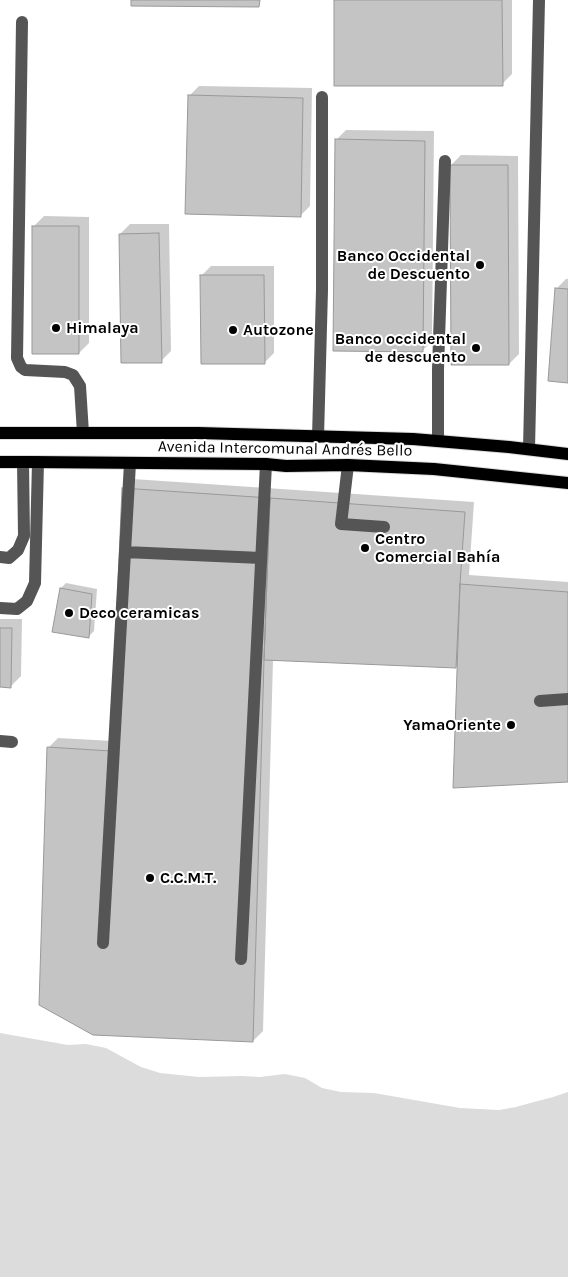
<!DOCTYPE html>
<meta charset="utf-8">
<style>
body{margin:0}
canvas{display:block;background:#fff}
</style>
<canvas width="568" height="1277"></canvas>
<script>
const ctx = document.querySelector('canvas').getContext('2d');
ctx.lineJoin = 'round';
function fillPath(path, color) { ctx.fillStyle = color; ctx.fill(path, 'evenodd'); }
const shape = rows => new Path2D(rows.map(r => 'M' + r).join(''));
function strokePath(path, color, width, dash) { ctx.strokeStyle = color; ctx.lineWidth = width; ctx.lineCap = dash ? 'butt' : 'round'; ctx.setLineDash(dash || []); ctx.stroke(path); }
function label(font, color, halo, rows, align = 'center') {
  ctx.font = font + ' Karla,sans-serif'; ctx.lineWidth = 4; ctx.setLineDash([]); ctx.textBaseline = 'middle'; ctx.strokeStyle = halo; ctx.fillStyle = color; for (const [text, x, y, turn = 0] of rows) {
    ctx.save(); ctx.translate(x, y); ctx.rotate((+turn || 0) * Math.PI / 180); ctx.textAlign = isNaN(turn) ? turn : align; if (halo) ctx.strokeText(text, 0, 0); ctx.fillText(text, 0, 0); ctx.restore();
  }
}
fillPath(shape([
 [0,1033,68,1045,86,1044,106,1048,141,1067,160,1073,199,1077,241,1076,260,1077,285,1074,305,1078,322,1088,341,1092,374,1093,460,1108,499,1110,516,1107,534,1102,553,1097,568,1092,568,1277,0,1277]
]), '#dcdcdc');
fillPath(shape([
 [335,0,512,0,512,74,502,84],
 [199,86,312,88,310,206,300,216,189,96],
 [346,130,434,131,432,341,422,351,336,140],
 [461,155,518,156,519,354,509,364,451,165],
 [44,216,89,217,89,343,79,353,34,226],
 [130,224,169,224,171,351,161,361,120,234],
 [211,266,274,266,274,353,264,363,201,276],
 [566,279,568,279,568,382,556,289],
 [133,479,474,502,469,575,568,582,568,781,458,667,273,660,263,1031,253,1041,48,748,58,738,113,741],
 [66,583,97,589,94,631,89,636,61,588],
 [0,619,22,619,21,676,11,686,0,686]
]), '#0003');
const building = shape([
 [131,0,260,0,259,7,131,6,131,0],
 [334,0,502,0,503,86,334,86,334,0],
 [188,95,303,98,301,217,185,214,188,95],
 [335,139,425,141,423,352,333,351,335,139],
 [450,165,508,165,509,365,451,365,450,165],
 [32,226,79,226,79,354,32,354,32,226],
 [159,233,162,363,121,363,119,234,159,233],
 [200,275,264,275,265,364,201,364,200,275],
 [555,288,568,289,568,383,548,381,555,288],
 [122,488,270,498,264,660,253,1042,93,1035,39,1005,47,747,111,751,122,488],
 [270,498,465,512,460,584,456,668,264,660,270,498],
 [460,584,568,592,568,782,453,788,460,584],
 [60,588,92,594,89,638,52,632,60,588],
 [0,628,12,628,11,688,0,687,0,628]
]);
fillPath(building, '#c4c4c4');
strokePath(building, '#999', 1);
const major = shape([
 [0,433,198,433,413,439,509,447,568,454],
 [0,462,32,462,266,464,286,466,348,465,434,469,568,483]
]);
strokePath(major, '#dbdbdb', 14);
strokePath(shape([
 [22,22,17,358,21,367,25,370,65,372,73,375,80,386,83,433],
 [318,437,322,290,322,97],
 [438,441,438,369,445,161],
 [529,449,539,0],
 [348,465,341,524,384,527],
 [125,552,261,558],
 [0,557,9,558,18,550,24,536,23,462],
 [0,608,17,609,27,601,35,583,38,462],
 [540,701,568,699],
 [0,741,12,742],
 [103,943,130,463],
 [241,959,266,464]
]), '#555', 12);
strokePath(major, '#000', 12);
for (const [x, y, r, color] of [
 [480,265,5,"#000"],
 [56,328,5,"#000"],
 [233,330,5,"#000"],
 [476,348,5,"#000"],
 [365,548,5,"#000"],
 [69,613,5,"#000"],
 [511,725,5,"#000"],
 [150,878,5,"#000"]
]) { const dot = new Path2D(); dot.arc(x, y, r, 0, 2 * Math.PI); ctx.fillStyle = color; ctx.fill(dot); strokePath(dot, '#fff', 2); }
label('bold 16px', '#000', '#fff', [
 ["Banco Occidental",470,256,"right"],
 ["de Descuento",470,274,"right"],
 ["Himalaya",66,328],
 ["Autozone",243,330],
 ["Banco occidental",466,339,"right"],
 ["de descuento",466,357,"right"],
 ["Centro",375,539],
 ["Comercial Bahía",375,557],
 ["Deco ceramicas",79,613],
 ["YamaOriente",501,725,"right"],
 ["C.C.M.T.",160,878]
], 'left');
label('16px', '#000', '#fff', [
 ["Avenida Intercomunal Andrés Bello",285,449,1]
]);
</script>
